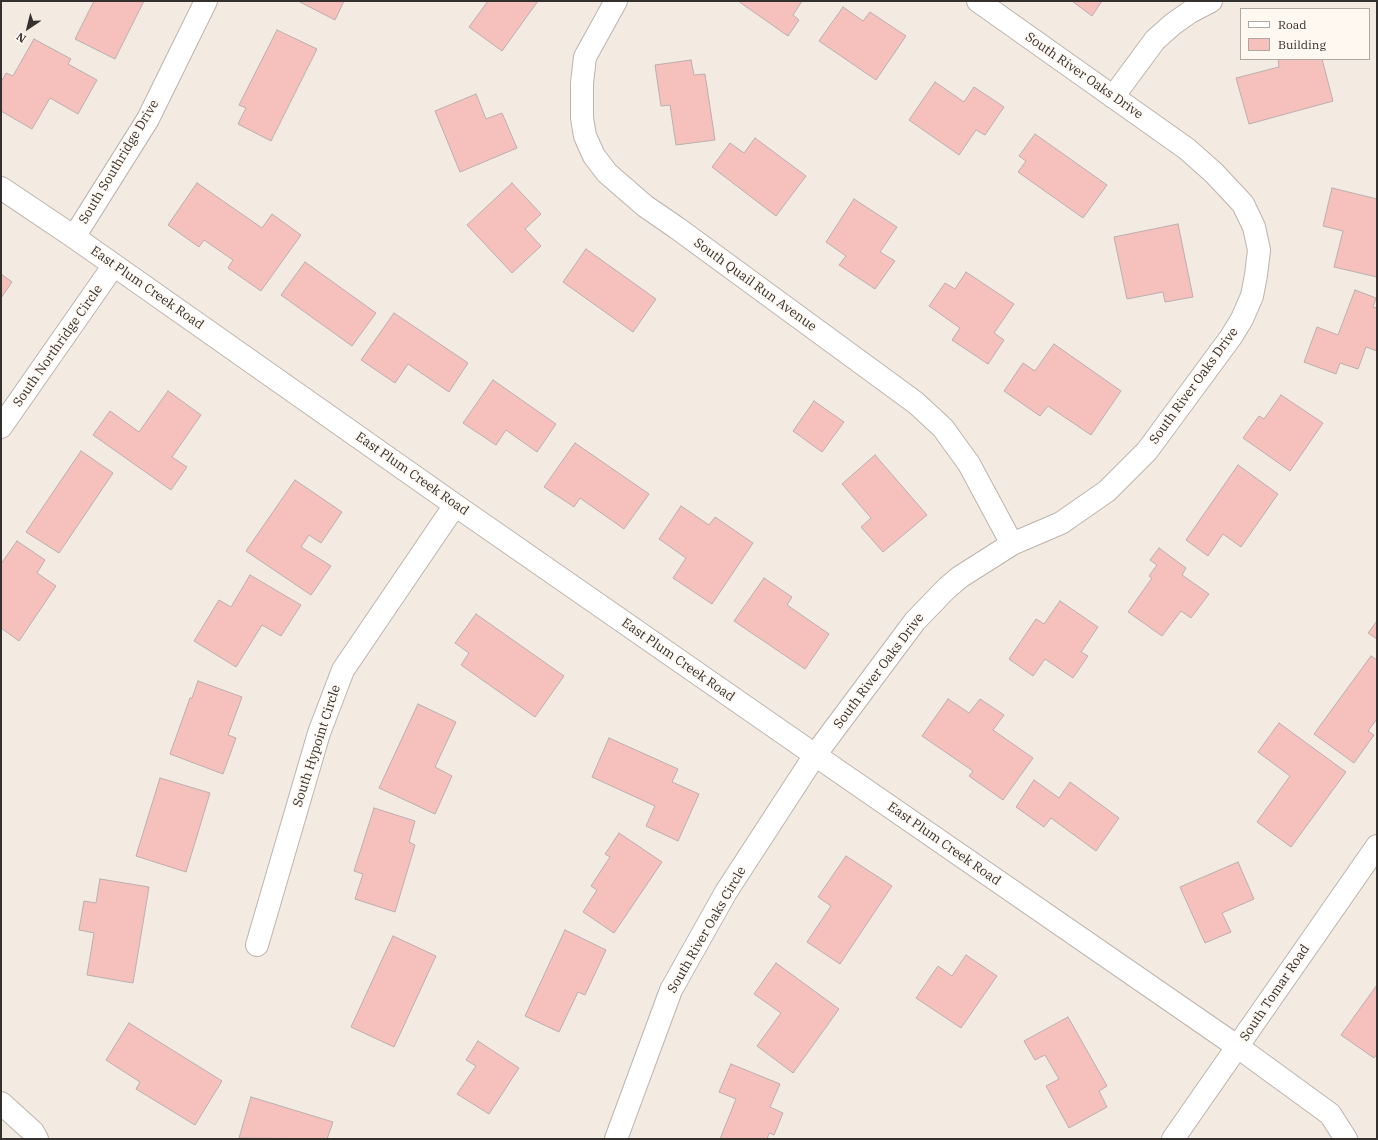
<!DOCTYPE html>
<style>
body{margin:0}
#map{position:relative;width:1378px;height:1140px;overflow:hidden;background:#f3eae2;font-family:"IBM Plex Serif",serif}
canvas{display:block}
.frame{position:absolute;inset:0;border:2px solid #34302e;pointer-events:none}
.legend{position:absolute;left:1240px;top:8px;width:130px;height:52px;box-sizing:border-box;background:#fff8f1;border:1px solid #aea8a3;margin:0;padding:5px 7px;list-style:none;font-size:12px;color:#34302e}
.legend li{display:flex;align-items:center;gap:8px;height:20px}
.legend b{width:20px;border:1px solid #aea8a3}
.north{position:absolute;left:8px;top:8px;width:40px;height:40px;-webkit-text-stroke:3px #fff8f1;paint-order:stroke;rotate:215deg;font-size:11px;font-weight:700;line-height:16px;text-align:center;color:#34302e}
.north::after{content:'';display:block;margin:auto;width:14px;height:18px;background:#34302e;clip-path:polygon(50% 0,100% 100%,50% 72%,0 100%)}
</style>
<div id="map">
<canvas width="1378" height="1140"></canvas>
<div class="frame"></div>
<ul class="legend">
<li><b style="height:5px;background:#fff"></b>Road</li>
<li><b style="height:11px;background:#f6c1bd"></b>Building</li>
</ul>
<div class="north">N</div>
</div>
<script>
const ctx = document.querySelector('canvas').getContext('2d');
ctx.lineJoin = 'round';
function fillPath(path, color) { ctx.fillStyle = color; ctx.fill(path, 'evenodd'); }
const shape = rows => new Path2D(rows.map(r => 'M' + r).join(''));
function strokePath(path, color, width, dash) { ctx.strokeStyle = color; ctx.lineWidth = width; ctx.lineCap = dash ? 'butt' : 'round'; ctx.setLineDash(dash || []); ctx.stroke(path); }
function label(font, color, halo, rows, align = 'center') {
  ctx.font = font + ' "IBM Plex Serif",serif'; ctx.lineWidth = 3.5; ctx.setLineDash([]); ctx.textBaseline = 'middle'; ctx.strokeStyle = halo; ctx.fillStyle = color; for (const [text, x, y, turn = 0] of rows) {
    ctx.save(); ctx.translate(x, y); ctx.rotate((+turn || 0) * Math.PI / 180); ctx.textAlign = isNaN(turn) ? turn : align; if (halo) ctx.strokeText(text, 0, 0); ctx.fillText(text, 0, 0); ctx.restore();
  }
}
const building = shape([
 [94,1,144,1,115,59,75,39,94,1],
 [298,1,344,1,335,20,298,1],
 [488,1,538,1,502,51,469,27,488,1],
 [738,1,802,1,793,15,799,20,788,36,738,1],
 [1072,1,1102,1,1092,16,1072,1],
 [843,7,863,21,870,12,906,36,876,80,819,41,843,7],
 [277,30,317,49,271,141,238,124,246,108,239,105,277,30],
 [34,39,71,59,68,64,97,80,78,114,50,98,32,129,1,111,1,82,6,73,13,76,34,39],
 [1278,59,1322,59,1333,101,1249,124,1236,78,1279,67,1278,59],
 [691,60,694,75,705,74,715,140,676,145,670,105,661,106,655,65,691,60],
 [935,82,964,102,974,87,1004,107,985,135,976,130,959,155,909,120,935,82],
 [476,94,486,119,502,113,517,148,460,172,435,111,476,94],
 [1035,134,1107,185,1083,218,1018,172,1026,161,1019,156,1035,134],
 [755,138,806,176,776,216,712,167,730,143,744,153,755,138],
 [197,183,262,228,272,214,301,235,261,291,228,268,233,260,204,240,199,247,168,225,197,183],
 [512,183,541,214,525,229,541,246,512,273,467,225,512,183],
 [1332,188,1377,199,1377,277,1334,267,1343,231,1323,226,1332,188],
 [854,199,897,227,880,252,895,261,875,289,839,265,846,256,826,242,854,199],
 [1178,224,1193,297,1165,302,1163,292,1127,299,1114,237,1178,224],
 [586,249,656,299,633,332,563,282,586,249],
 [305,262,376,313,352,346,281,295,305,262],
 [966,272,1014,304,994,333,1004,340,988,364,952,340,960,328,929,306,945,283,955,289,966,272],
 [1,274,12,282,1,298,1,274],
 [1355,290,1376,298,1373,307,1377,308,1377,351,1366,347,1358,369,1340,363,1336,374,1304,362,1317,327,1338,335,1355,290],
 [394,313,468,363,449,392,408,364,395,383,361,360,394,313],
 [1054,344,1121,391,1091,435,1048,406,1040,416,1004,391,1023,363,1035,371,1054,344],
 [493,380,556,424,537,452,506,430,496,445,463,423,493,380],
 [168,391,201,415,172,457,187,467,171,490,93,435,110,411,139,432,168,391],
 [1281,395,1323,423,1290,471,1243,438,1259,416,1264,419,1281,395],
 [814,401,844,422,822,452,793,431,814,401],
 [575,443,649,494,624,529,580,498,574,507,544,487,575,443],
 [81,451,113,473,59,553,26,532,81,451],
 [875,455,927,515,883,552,861,527,871,518,842,484,875,455],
 [1238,465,1278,494,1241,547,1223,534,1208,556,1186,540,1238,465],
 [295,480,342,512,321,543,309,535,301,547,331,566,311,595,246,551,295,480],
 [681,506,709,525,715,517,753,543,712,604,673,578,686,558,659,539,681,506],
 [17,541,45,560,37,573,56,586,19,641,1,628,1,564,17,541],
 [1159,548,1186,568,1182,575,1209,594,1191,618,1181,611,1162,636,1128,612,1152,578,1149,576,1157,565,1150,560,1159,548],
 [250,575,301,605,281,636,262,625,236,667,194,641,219,600,231,607,250,575],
 [764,578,792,597,787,605,829,634,805,669,734,621,764,578],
 [1060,601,1098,627,1081,652,1088,656,1073,678,1045,659,1033,676,1009,659,1036,619,1044,624,1060,601],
 [476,614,564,676,535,717,461,665,469,653,455,643,476,614],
 [1377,621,1377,639,1368,633,1377,621],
 [1371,656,1377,660,1377,719,1368,731,1374,735,1354,763,1314,734,1371,656],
 [198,681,242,697,228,735,236,738,223,774,170,754,190,698,192,698,198,681],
 [948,699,969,713,980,699,1004,715,993,730,1033,758,1003,800,969,776,973,771,922,736,948,699],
 [418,704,456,722,435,767,452,776,435,814,379,788,418,704],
 [1279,723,1346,772,1291,847,1257,822,1290,776,1258,752,1279,723],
 [609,738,678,769,672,782,699,794,678,841,646,826,655,806,592,777,609,738],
 [160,778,210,793,186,872,136,856,160,778],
 [1034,780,1059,798,1070,782,1119,818,1096,851,1051,818,1044,827,1016,807,1034,780],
 [374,808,415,821,409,842,415,845,395,912,355,899,363,874,354,871,374,808],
 [619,833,662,862,614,933,583,912,597,890,591,886,610,857,605,854,619,833],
 [846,856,892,886,840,964,807,942,831,906,818,897,846,856],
 [1238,862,1254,899,1222,913,1231,932,1205,943,1180,887,1238,862],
 [100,879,149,887,133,983,87,975,94,933,79,930,84,901,96,903,100,879],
 [565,930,606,950,585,995,578,992,559,1032,525,1016,565,930],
 [393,936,436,956,394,1047,351,1027,393,936],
 [966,955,997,976,961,1028,916,998,938,966,952,976,966,955],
 [776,963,839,1009,793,1073,757,1046,781,1013,754,994,776,963],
 [1377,985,1377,1054,1374,1058,1341,1035,1377,985],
 [1068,1017,1107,1086,1099,1091,1107,1107,1069,1128,1046,1086,1059,1079,1045,1055,1035,1060,1024,1041,1068,1017],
 [129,1023,222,1081,195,1125,136,1089,140,1082,106,1060,129,1023],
 [478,1041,519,1068,489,1114,457,1094,476,1066,466,1060,478,1041],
 [731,1064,780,1084,770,1107,783,1113,774,1135,769,1133,767,1139,720,1139,736,1099,719,1092,731,1064],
 [251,1097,333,1122,327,1139,239,1138,251,1097]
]);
fillPath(building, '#f6c1bd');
strokePath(building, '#baaead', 1);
const street = shape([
 [616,1,585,57,582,83,582,118,585,136,594,156,607,173,645,206,677,228,916,403,943,428,969,464,1012,544],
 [1113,97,1155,40,1173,24,1190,12,1211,1],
 [1,188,74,237,455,505,815,755,1238,1047,1330,1114,1346,1139],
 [74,237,148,119,206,1],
 [1,427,114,265],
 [257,945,319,733,343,670,455,505],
 [1,1103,33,1132,37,1139],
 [616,1139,671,990,726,892,815,755,915,621,947,588,960,577,1012,544,1061,523,1107,491,1147,451,1231,337,1242,319,1252,296,1256,275,1259,250,1254,227,1243,204,1214,173,1187,149,978,1]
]);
const secondary = shape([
 [1173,1139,1377,846]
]);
strokePath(street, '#bcb4ad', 24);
strokePath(secondary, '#bcb4ad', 24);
strokePath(street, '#fff', 22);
strokePath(secondary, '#fff', 22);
label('13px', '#34302e', '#fff8f1', [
 ["South River Oaks Drive",1084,76,35],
 ["South Southridge Drive",119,162,-59],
 ["South Quail Run Avenue",755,285,36],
 ["East Plum Creek Road",147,288,35],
 ["South Northridge Circle",58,346,-55],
 ["South River Oaks Drive",1194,386,-54],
 ["East Plum Creek Road",412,474,35],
 ["East Plum Creek Road",678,660,35],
 ["South River Oaks Drive",879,671,-53],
 ["South Hypoint Circle",317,746,-72],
 ["East Plum Creek Road",944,844,35],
 ["South River Oaks Circle",707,930,-60],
 ["South Tomar Road",1275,993,-56]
]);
</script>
